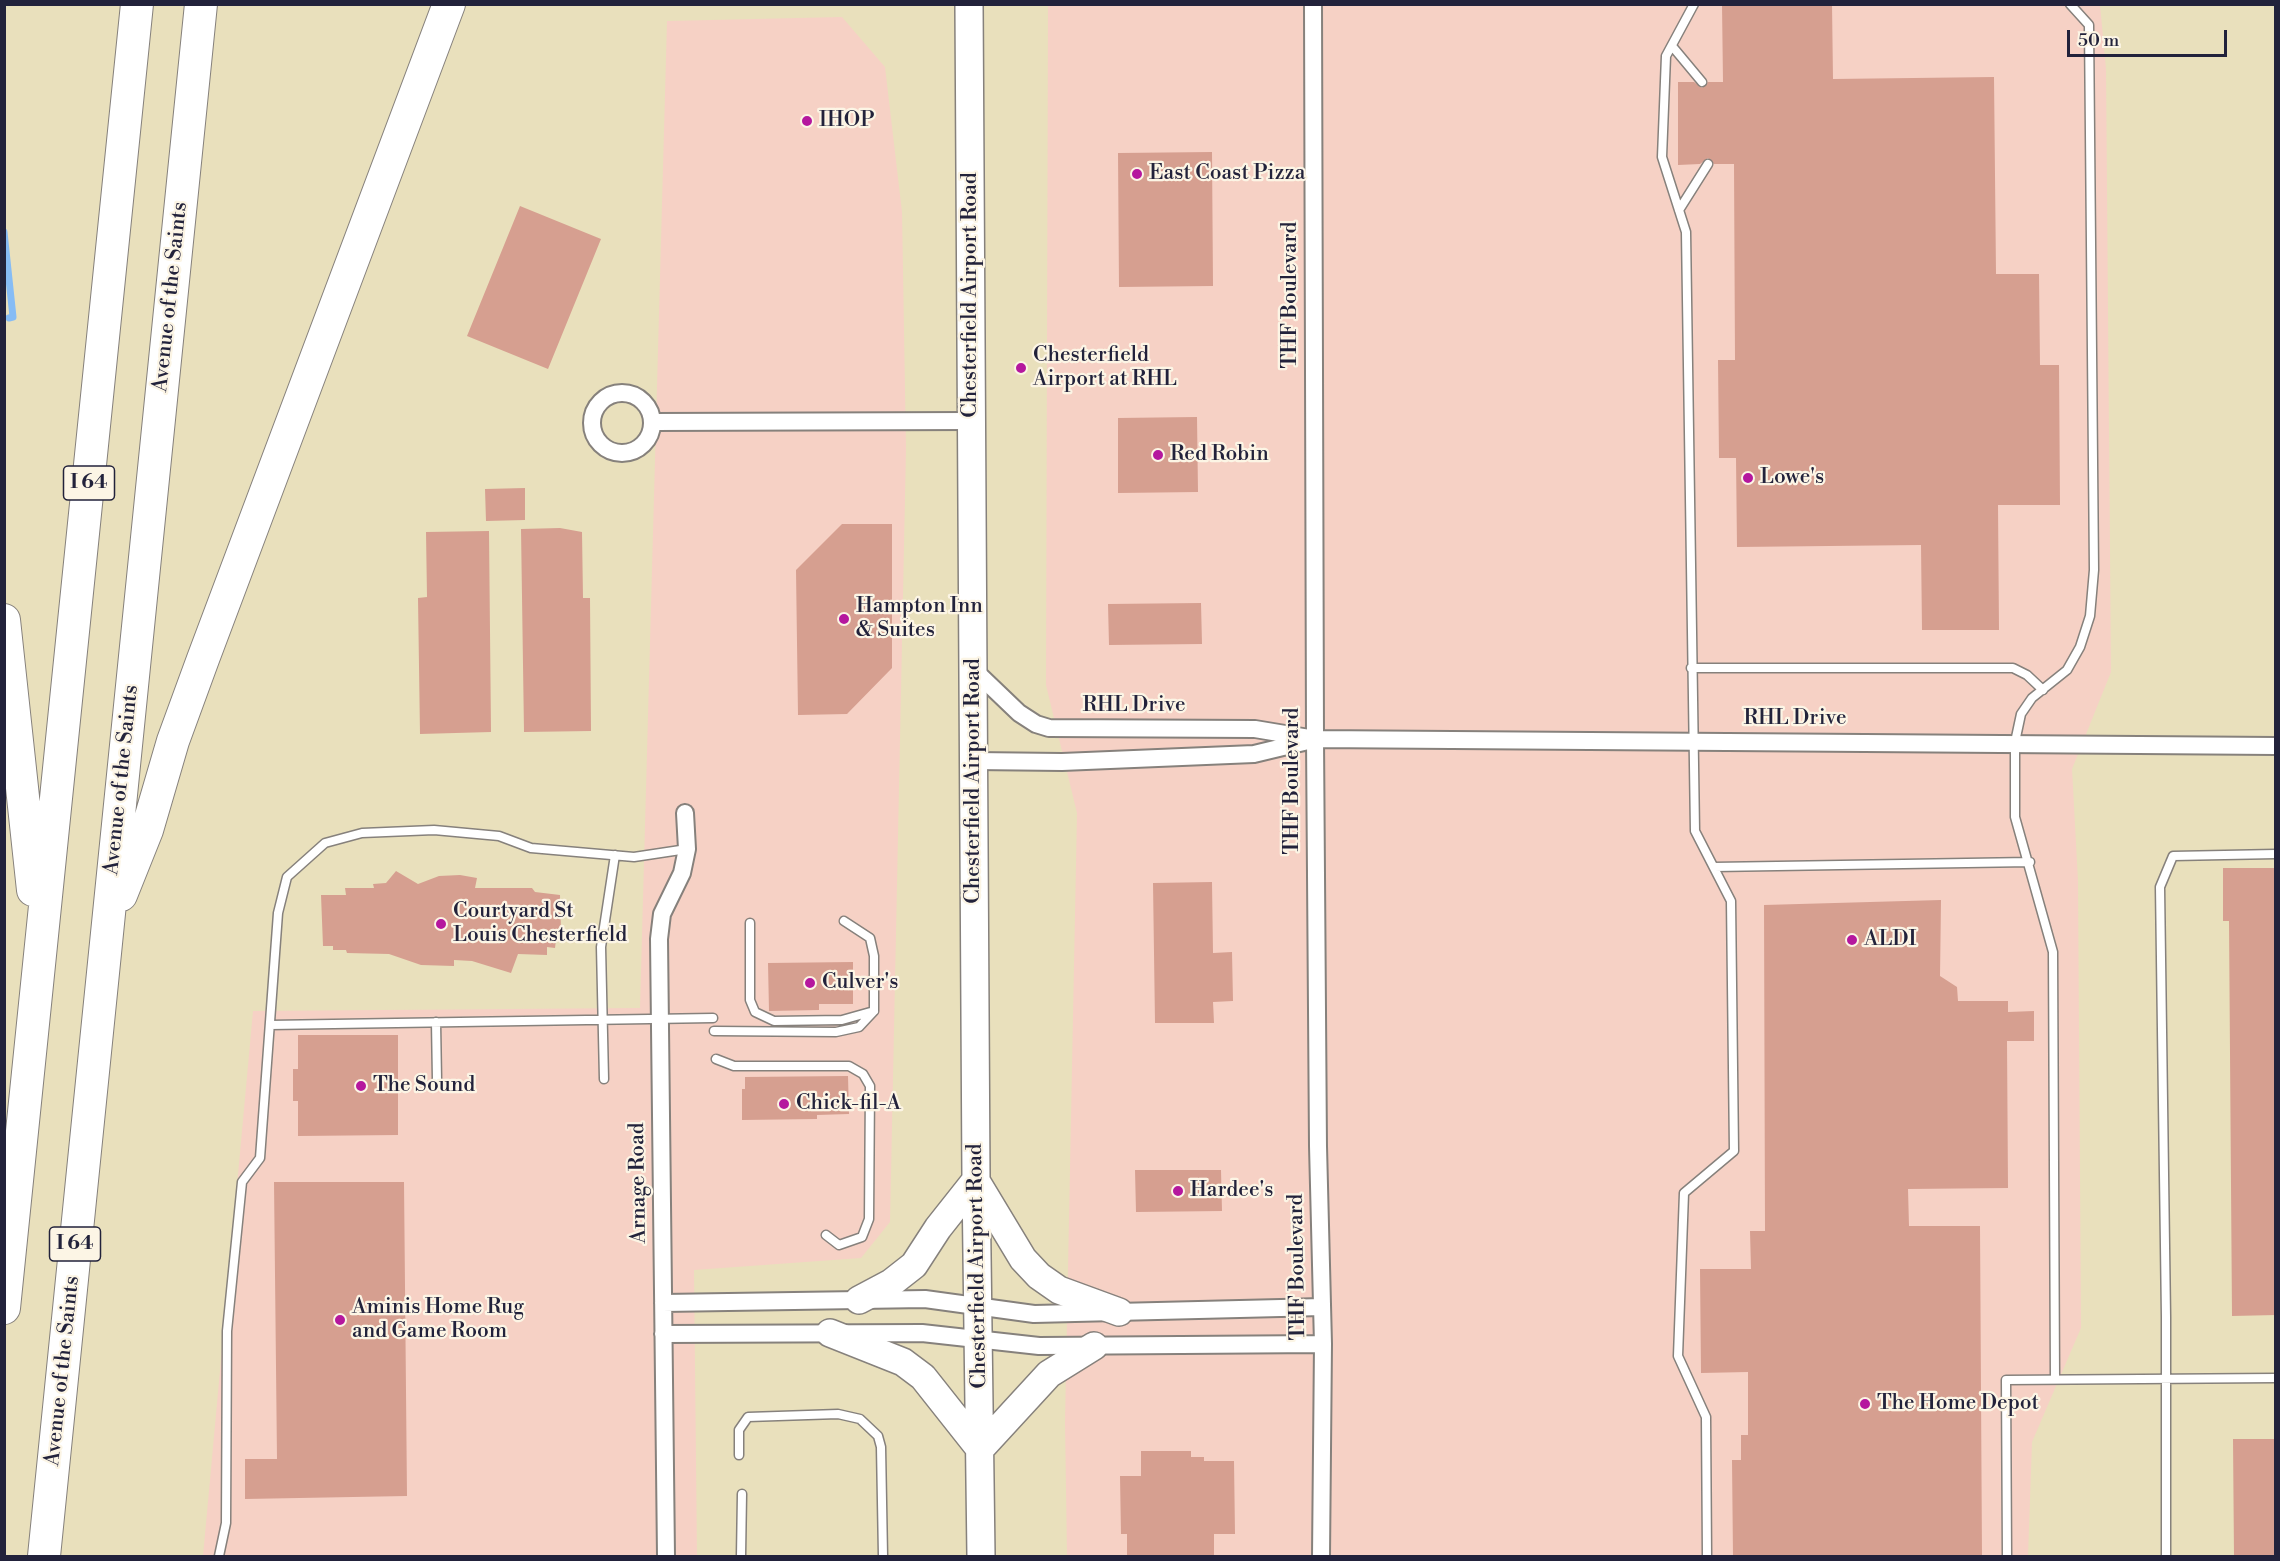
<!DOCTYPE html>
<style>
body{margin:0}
#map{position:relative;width:2280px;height:1561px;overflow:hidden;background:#e9e0bc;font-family:"Libre Bodoni",serif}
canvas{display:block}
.frame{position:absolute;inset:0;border:6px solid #22223b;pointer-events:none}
.scale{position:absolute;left:2067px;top:30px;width:160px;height:27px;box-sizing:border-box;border:3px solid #22223b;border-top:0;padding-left:8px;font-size:18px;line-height:21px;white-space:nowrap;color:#22223b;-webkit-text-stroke:4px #fcf5e5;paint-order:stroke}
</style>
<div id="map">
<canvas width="2280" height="1561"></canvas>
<div class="frame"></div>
<div class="scale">50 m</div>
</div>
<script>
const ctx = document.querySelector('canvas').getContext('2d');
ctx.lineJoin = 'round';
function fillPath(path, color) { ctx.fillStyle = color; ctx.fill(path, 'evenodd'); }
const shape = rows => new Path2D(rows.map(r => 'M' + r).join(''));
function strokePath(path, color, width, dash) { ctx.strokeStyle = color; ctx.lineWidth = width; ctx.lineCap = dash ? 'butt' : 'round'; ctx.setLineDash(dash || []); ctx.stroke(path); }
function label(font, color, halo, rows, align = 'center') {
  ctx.font = font + ' "Libre Bodoni",serif'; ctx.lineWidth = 4.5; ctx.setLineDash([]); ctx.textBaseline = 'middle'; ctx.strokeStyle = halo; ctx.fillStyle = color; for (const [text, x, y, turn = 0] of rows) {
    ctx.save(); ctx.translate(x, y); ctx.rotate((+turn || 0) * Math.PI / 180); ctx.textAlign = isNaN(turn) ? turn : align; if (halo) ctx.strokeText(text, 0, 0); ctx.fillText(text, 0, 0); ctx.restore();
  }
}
fillPath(shape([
 [1048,5,2100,5,2106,69,2111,672,2072,769,2078,881,2081,1328,2032,1442,2028,1556,1067,1556,1065,1422,1077,813,1046,685],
 [842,17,885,67,902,212,906,449,890,1222,861,1258,694,1270,697,1556,203,1556,253,1011,640,1008,667,21]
]), '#f6d1c5');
strokePath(shape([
 [4,232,13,317,9,318]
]), '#86bcf5', 7);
fillPath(shape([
 [1722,4,1832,4,1833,79,1994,77,1996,274,2039,274,2040,365,2059,365,2060,505,1998,505,1999,630,1922,630,1921,545,1737,547,1736,458,1719,458,1718,360,1735,360,1734,164,1714,164,1708,158,1700,164,1678,165,1678,82,1694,82,1702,88,1708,82,1723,82],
 [1212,152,1213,286,1119,287,1118,153],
 [520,206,601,239,548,369,467,336],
 [1197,417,1198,492,1118,493,1118,418],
 [525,488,525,520,486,521,485,489],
 [842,524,892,524,892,668,847,714,798,715,796,570],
 [560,528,582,532,583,598,590,598,591,731,524,732,521,529],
 [489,531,491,732,420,734,418,598,427,597,426,532],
 [1201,603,1202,644,1109,645,1108,604],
 [2223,868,2276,868,2276,1315,2232,1316,2229,921,2223,921],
 [396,871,418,884,439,876,460,875,477,878,475,888,532,888,535,892,560,895,561,931,557,931,555,948,547,947,547,955,518,954,511,973,472,961,454,960,454,966,421,965,389,954,347,953,346,950,333,950,333,946,323,946,321,895,346,895,345,888,374,888,373,884,386,883],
 [1212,882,1213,953,1232,952,1233,1001,1213,1002,1214,1023,1155,1023,1153,883],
 [1941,900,1940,976,1957,987,1958,1001,2008,1001,2008,1012,2034,1011,2034,1041,2007,1041,2008,1188,1908,1189,1909,1226,1980,1226,1982,1557,1733,1557,1732,1460,1741,1460,1741,1435,1748,1435,1748,1372,1701,1373,1700,1269,1751,1269,1750,1231,1765,1231,1764,905],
 [853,962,853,1004,819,1004,819,1010,769,1011,768,963],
 [298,1035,398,1035,398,1135,298,1136,298,1101,293,1101,293,1069,298,1069],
 [848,1076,849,1114,817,1115,817,1119,742,1120,742,1089,745,1089,745,1077],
 [1135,1170,1221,1170,1222,1211,1136,1212],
 [274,1182,404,1182,407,1496,245,1499,245,1459,277,1459],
 [2233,1439,2276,1439,2276,1557,2234,1557],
 [1141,1451,1191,1451,1191,1457,1204,1457,1204,1461,1234,1461,1235,1534,1214,1534,1214,1556,1127,1557,1127,1534,1121,1534,1120,1476,1141,1476]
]), '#d69f90');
const lane = shape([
 [1694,4,1666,56,1662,157,1686,232,1695,831,1731,901,1734,1151,1684,1193,1678,1356,1706,1417,1707,1556],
 [1672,46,1702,82],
 [1679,210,1708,164],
 [1691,668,2013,668,2027,675,2043,690],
 [1714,867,2030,862],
 [750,923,750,1000,755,1012,774,1021,842,1020,874,1011],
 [436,1022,437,1080],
 [270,1025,713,1018],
 [714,1031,836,1032,859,1027,874,1011,874,956,870,938,844,921],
 [716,1059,734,1066,849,1066,863,1074,870,1086,869,1219,862,1237,839,1245,826,1235],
 [604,1079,601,947,615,855],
 [2055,1379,2053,952,2015,817,2015,742,2021,714,2032,698,2067,670,2080,647,2090,616,2094,570,2089,25,2070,4],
 [739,1455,739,1430,748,1417,838,1414,860,1419,878,1436,881,1447,883,1556],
 [219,1556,226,1523,227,1331,242,1182,260,1158,278,913,287,877,325,843,362,833,434,830,499,836,531,848,634,857,687,849],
 [741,1556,742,1494],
 [2007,1556,2006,1380,2276,1378],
 [2166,1556,2166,1317,2160,887,2173,856,2276,854]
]);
const street = shape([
 [1313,4,1315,739,1318,1146,1323,1344,1321,1556],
 '592 423a30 30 0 1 1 60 0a30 30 0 1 1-60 0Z',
 [653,422,972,421],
 [973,669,1019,713,1036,724,1049,728,1255,729,1315,739,2276,746],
 [974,761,1062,762,1254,754,1308,741],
 [663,1303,925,1299,1034,1314,1322,1307],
 [663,1334,922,1333,1039,1346,1323,1344],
 [666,1556,659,939,662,914,682,873,687,849,685,813]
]);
const primary = shape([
 [969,4,976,1180,981,1556],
 [976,1181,1023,1259,1039,1276,1059,1290,1119,1312],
 [859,1300,891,1283,914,1265,938,1228,976,1180],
 [830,1333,903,1362,923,1377,980,1449],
 [980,1449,1049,1374,1094,1346]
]);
const highway = shape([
 [4,620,33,890],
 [121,895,147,830,173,741,203,659,449,4],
 [4,1308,137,4],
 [44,1556,201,4]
]);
strokePath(lane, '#86817c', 11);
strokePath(street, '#86817c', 20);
strokePath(primary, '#86817c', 30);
strokePath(highway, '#86817c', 34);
strokePath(lane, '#fff', 8);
strokePath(street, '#fff', 16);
strokePath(primary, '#fff', 27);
strokePath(highway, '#fff', 32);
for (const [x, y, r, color] of [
 [807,121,6,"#b5179e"],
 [1137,174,6,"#b5179e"],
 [1021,368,6,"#b5179e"],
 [1158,455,6,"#b5179e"],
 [1748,478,6,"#b5179e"],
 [844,619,6,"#b5179e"],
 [441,924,6,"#b5179e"],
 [1852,940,6,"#b5179e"],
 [810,983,6,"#b5179e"],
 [361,1086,6,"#b5179e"],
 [784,1104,6,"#b5179e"],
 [1178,1191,6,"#b5179e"],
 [340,1320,6,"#b5179e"],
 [1865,1404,6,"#b5179e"]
]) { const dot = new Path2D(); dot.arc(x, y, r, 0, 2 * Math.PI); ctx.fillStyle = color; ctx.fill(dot); strokePath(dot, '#fcf5e5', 2); }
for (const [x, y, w] of [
 [89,483,51],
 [75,1244,51]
]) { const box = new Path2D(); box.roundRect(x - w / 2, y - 17, w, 34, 4.5); ctx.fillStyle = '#fcf5e5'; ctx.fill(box); strokePath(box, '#22223b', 1.5); }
label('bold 20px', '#22223b', null, [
 ["I 64",89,483],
 ["I 64",75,1244]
]);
label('21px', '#22223b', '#fcf5e5', [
 ["IHOP",819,121],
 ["East Coast Pizza",1149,174],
 ["Chesterfield",1033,356],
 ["Airport at RHL",1033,380],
 ["Red Robin",1170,455],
 ["Lowe's",1760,478],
 ["Hampton Inn",856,607],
 ["& Suites",856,631],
 ["Courtyard St",453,912],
 ["Louis Chesterfield",453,936],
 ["ALDI",1864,940],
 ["Culver's",822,983],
 ["The Sound",373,1086],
 ["Chick-fil-A",796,1104],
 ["Hardee's",1190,1191],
 ["Aminis Home Rug",352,1308],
 ["and Game Room",352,1332],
 ["The Home Depot",1877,1404]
], 'left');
label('21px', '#22223b', '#fcf5e5', [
 ["Chesterfield Airport Road",971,295,-90],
 ["THF Boulevard",1291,295,-90],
 ["Avenue of the Saints",171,297,-84],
 ["RHL Drive",1134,706],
 ["RHL Drive",1795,719],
 ["Avenue of the Saints",122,780,-84],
 ["Chesterfield Airport Road",974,781,-90],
 ["THF Boulevard",1293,781,-90],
 ["Arnage Road",639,1183,-91],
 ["Chesterfield Airport Road",978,1266,-91],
 ["THF Boulevard",1298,1267,-91],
 ["Avenue of the Saints",63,1371,-84]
]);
</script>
